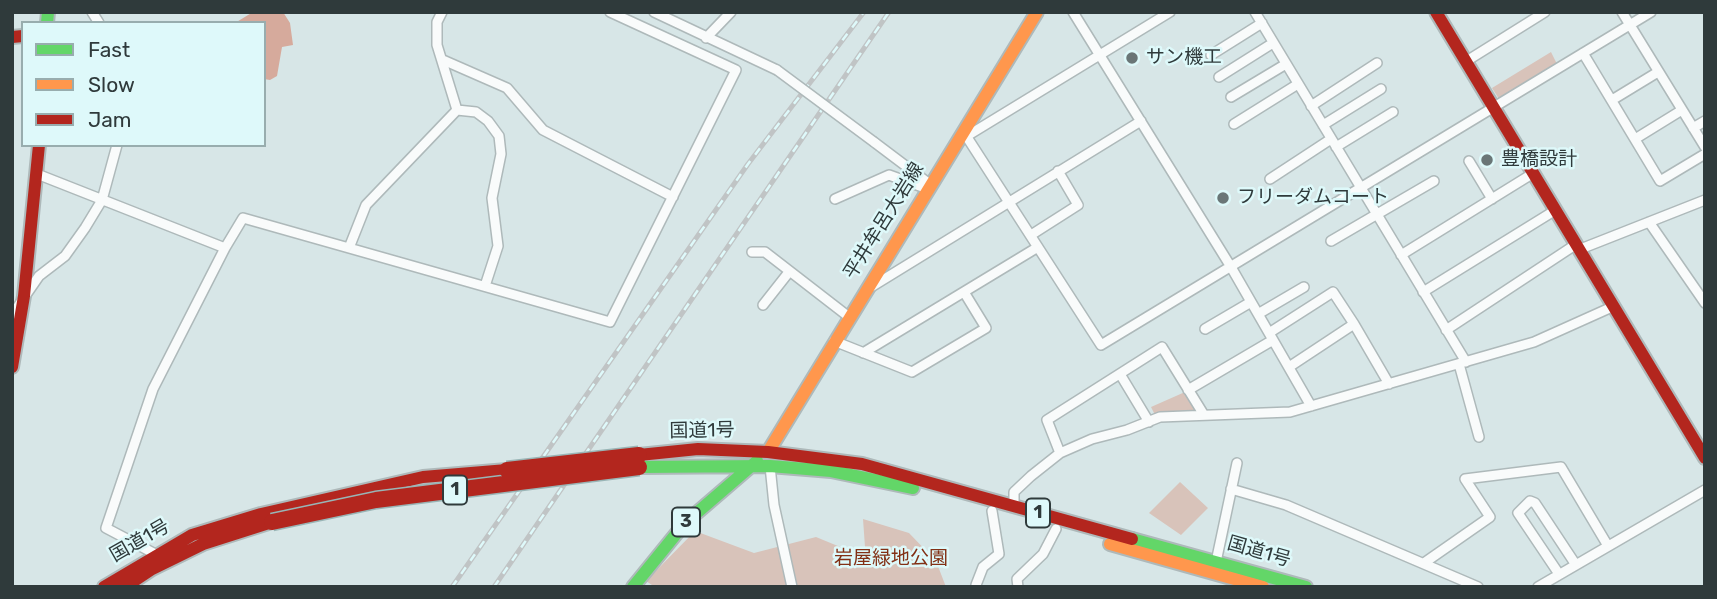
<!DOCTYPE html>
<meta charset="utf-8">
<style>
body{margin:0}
#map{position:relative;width:1717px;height:599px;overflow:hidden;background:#d7e6e7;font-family:Rubik,sans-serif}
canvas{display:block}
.frame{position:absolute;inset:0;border:14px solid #2f3a3b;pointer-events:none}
.legend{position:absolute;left:21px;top:21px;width:245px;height:126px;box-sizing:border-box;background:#def9fa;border:2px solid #98adae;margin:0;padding:9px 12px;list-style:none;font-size:21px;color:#2f3a3b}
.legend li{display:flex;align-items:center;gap:14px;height:35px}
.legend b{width:35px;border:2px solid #98adae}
</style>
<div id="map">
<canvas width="1717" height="599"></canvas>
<div class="frame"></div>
<ul class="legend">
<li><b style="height:9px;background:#63d668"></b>Fast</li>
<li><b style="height:9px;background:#ff974d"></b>Slow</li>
<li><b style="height:9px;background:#b3261e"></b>Jam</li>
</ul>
</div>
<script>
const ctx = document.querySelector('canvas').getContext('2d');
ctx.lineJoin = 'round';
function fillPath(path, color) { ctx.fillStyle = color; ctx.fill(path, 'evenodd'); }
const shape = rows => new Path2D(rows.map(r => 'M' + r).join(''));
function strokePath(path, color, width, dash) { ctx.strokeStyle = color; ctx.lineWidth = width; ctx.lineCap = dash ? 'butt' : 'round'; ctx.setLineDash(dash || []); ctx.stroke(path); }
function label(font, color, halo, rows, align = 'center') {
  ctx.font = font + ' Rubik,"Noto Sans JP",sans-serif'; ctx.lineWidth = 5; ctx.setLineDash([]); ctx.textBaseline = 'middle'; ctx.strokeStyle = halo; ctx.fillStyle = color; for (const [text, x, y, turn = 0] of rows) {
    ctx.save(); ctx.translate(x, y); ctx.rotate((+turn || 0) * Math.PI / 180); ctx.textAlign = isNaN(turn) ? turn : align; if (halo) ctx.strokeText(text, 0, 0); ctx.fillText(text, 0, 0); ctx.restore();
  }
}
fillPath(shape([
 [1551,52,1557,64,1499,99,1492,88],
 [1185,392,1199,413,1155,415,1151,407],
 [1180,482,1208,508,1181,535,1149,513],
 [863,519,909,533,936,561,946,587,655,587,646,581,695,531,754,553,816,537,850,551,865,547]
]), '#d8c3ba');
fillPath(shape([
 [253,12,283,12,290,23,293,45,282,47,277,76,270,80,264,79,264,23,235,23]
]), '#d6aa9c');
const street = shape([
 [92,12,99,23],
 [654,12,777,70],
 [1073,12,1231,267,1311,406],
 [1255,12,1466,362],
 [1622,12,1705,147],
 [706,38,731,12],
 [1583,53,1660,181,1705,154],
 [1211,55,1262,23],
 [443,60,507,88,543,130,673,197],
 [1465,62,1545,12],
 [1219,77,1273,43],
 [1231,97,1286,64],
 [1612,100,1658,72],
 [1311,106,1377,63],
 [457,110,476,112,488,121,499,136,501,154,492,198,498,246,485,286],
 [1234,124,1298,84],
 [1323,125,1381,89],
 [1693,128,1705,121],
 [963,131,1101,345,1651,12],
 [967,136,1170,12],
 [1635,139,1682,110],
 [874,142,931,185],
 [1336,147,1393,112],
 [1469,161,1492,199],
 [37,174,225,248],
 [1270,179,1331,139],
 [835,199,889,175,928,189],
 [1649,222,1705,303],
 [1031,235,1078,205,1058,171],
 [1331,241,1434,181],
 [349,248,610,322,736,70,610,12],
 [1578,250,1705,200],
 [752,252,765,252,849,317],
 [1401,255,1532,174],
 [868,289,1141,121],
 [1423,292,1554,211],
 [763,305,789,272],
 [1258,314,1304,287],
 [12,315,39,276,65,256,85,228,102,200,117,145],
 [1205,329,1251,302],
 [1446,330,1575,245],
 [1269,333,1333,292,1354,324],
 [834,341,912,372,986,328,964,292],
 [863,353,1038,247],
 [1459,364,1479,437],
 [1289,367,1354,324,1389,384],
 [1120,374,1149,422],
 [1188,390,1273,340],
 [1060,453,1047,420,1162,347,1204,415],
 [770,466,774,505,792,587],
 [1231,489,1286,505,1478,587],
 [1014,506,1014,492,1031,476,1060,453,1092,439,1127,430,1160,417,1290,412,1534,342,1612,307],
 [161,557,106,528,153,389,225,248,243,218,349,248,366,205,457,110,437,45,437,22,442,12],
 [1216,562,1237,463],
 [1424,563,1490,517,1465,479,1561,467,1608,546],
 [1559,574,1518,513,1530,501,1535,503,1576,565],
 [976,585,983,567,999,554,992,511],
 [1018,587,1017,579,1043,554,1056,529],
 [1538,587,1705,490]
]);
const fast = shape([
 [47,23,48,12],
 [639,467,770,466,831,471,913,488],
 [1132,539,1306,587],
 [633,587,685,523,757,461]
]);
const slow = shape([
 [768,452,1037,12],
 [1110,544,1263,587]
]);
const jam = shape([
 [1436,12,1705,458],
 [12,37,23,36],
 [12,367,24,296,39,145],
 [639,455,698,449,768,452,862,464,1132,539],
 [104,587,192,535,261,514,423,477,507,470],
 [125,587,152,569,203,544,272,522]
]);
strokePath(street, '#aeb9ba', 12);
strokePath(fast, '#aeb9ba', 16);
strokePath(slow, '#aeb9ba', 16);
strokePath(jam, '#aeb9ba', 16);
strokePath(street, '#f9fbfb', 9);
strokePath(fast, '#63d668', 12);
strokePath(slow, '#ff974d', 12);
strokePath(jam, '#b3261e', 12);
const rail = shape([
 [452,587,748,164,864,12],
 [494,587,889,12]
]);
strokePath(rail, '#c0c4c5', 5);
strokePath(rail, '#def9fa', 2.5, [8]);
const streetBridge = shape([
 [777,70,874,142]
]);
const jamBridge = shape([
 [507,470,639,455],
 [272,522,376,500,639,467]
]);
strokePath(streetBridge, '#aeb9ba', 12, []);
strokePath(jamBridge, '#99b5b6', 19, []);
strokePath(streetBridge, '#f9fbfb', 9);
strokePath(jamBridge, '#b3261e', 16);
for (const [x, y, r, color] of [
 [1132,58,7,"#6a7677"],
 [1487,160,7,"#6a7677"],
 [1223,198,7,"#6a7677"]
]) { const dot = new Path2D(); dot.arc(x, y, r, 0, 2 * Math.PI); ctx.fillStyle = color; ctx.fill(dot); strokePath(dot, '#def9fa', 2.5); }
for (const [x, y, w] of [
 [455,490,24],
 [1038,513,24],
 [686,522,28]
]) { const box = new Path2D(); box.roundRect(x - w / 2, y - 14.5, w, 29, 5); ctx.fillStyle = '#def9fa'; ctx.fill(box); strokePath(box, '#2f3a3b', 2); }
label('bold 18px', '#2f3a3b', null, [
 ["1",455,490],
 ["1",1038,513],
 ["3",686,522]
]);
label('19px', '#2f3a3b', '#def9fa', [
 ["サン機工",1146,58],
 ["豊橋設計",1501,160],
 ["フリーダムコート",1237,198]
], 'left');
label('19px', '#2f3a3b', '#def9fa', [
 ["平井牟呂大岩線",884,221,-58],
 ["国道1号",702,431,-1],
 ["国道1号",140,541,-30],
 ["国道1号",1259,552,16]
]);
label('19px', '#823015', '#def9fa', [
 ["岩屋緑地公園",891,559]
]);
</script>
